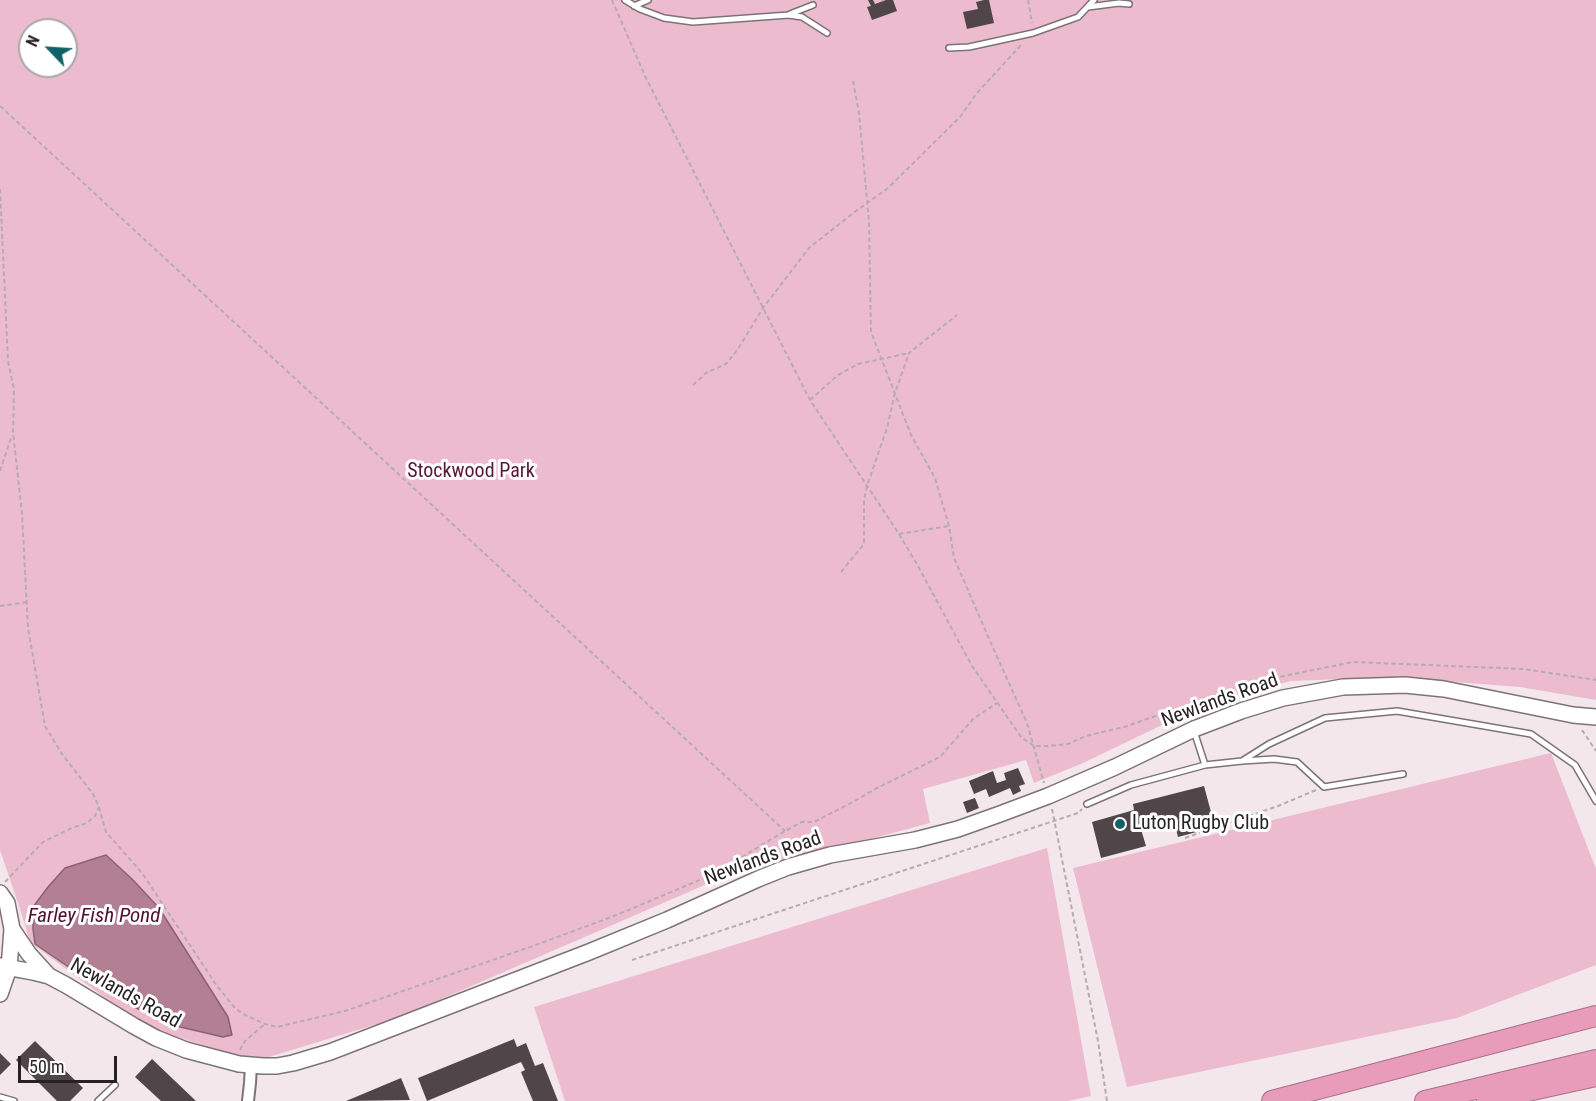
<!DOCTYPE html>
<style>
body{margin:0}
#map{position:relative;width:1596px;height:1101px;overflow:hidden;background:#f3e7eb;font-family:"Roboto Condensed",sans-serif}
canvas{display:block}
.north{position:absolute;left:18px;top:18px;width:60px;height:60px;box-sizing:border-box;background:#fff;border:2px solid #a9a7a7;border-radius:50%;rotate:295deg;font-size:16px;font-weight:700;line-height:24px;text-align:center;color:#272324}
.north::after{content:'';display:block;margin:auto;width:21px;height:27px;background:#116168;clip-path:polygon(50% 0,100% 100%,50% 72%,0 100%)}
.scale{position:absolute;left:18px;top:1056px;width:99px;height:27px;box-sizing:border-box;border:3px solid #272324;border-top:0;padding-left:8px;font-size:18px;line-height:21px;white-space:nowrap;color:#272324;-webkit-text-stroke:4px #fff;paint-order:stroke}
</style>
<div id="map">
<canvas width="1596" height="1101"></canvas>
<div class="north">N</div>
<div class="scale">50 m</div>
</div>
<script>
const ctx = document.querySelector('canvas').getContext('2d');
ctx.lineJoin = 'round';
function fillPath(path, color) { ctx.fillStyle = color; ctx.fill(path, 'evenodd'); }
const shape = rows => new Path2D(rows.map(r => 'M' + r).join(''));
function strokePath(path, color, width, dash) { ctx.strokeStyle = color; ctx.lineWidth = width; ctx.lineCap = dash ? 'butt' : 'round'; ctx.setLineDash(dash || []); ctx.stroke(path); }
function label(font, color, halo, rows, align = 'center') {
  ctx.font = font + ' "Roboto Condensed",sans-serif'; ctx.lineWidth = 6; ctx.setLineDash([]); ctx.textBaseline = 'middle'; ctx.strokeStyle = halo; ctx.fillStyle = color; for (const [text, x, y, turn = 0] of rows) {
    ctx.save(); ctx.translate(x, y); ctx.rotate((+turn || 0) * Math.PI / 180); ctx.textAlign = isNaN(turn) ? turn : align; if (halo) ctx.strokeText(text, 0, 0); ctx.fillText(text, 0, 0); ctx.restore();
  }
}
fillPath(shape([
 [0,0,1596,0,1596,700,1520,687,1391,677,1291,681,1210,702,1083,763,1034,783,1026,760,923,789,930,823,714,881,400,1017,256,1061,144,1027,30,942,21,912,0,850],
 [30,30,66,30,66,66,30,66],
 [1551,753,1596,869,1596,965,1457,1018,1127,1087,1073,868],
 [1047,848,1091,1096,1068,1101,565,1101,534,1007]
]), '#ecbcce');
const water = shape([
 [106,855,133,880,159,908,228,1017,232,1035,223,1037,176,1026,140,1010,89,981,35,944,33,929,33,907,48,887,65,868,106,855]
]);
fillPath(water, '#b37f93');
strokePath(water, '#896372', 1.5);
fillPath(shape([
 [868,0,873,0,875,4,886,0,893,0,897,11,872,20,867,7,871,6],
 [984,0,989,0,994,23,967,29,963,12,978,9,976,2],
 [1018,768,1025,784,1019,786,1021,791,1013,795,1010,788,989,797,986,789,974,794,969,781,993,771,997,783,1006,780,1004,773],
 [1204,786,1215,827,1178,837,1173,817,1140,826,1146,846,1101,858,1092,822,1134,810,1133,804],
 [975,798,979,808,967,813,963,802],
 [514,1039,517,1047,526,1043,535,1066,543,1063,558,1101,533,1101,521,1072,525,1070,521,1062,427,1101,418,1078],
 [35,1041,83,1088,70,1101,57,1101,16,1060],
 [0,1053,11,1064,0,1075],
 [152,1059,196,1101,161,1101,135,1077],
 [401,1078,410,1100,346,1101]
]), '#50464a');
const lane = shape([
 [625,0,640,9,664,18,693,22,789,15,802,17,827,33],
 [634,6,648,0],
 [1088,7,1119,3,1129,4],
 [790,14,813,5],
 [949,48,969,47,1033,33,1078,17,1094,0],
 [1242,761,1269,744,1325,718,1397,711,1531,734,1575,765,1596,801],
 [1205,765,1242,761,1274,759,1297,762,1324,787,1403,774],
 [1087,804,1131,785,1205,765,1194,731],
 [0,1097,14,1101],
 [98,1101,115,1085]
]);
const street = shape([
 [248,1101,250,1083,251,1065]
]);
const secondary = shape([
 [0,893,7,903,12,929,9,968,0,994],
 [12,929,29,954,49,976],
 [0,966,33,972,49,976,66,985,134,1026,156,1038,186,1050,239,1064,263,1066,277,1066,293,1063,330,1052,589,952,667,920,758,879,788,867,830,855,915,840,958,829,1000,814,1048,796,1115,767,1194,729,1241,711,1283,698,1343,687,1405,685,1444,689,1573,715,1596,717]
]);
const highway = shape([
 [1487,1100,1596,1076],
 [1272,1101,1596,1016],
 [1425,1101,1596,1060]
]);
strokePath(lane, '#7d7377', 8);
strokePath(street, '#7d7377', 14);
strokePath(secondary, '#7d7377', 18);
strokePath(highway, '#a57186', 22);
strokePath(shape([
 [612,0,645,76,810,400,899,534,918,566,972,666,1021,737,1034,746,1047,746,1068,744,1086,736,1124,727,1249,683,1353,662,1524,669,1596,680],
 [1028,0,1032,23],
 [882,1,883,0],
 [853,81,859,113,869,221,871,332,911,435,935,478,949,526,954,558,990,641,1027,723,1044,783],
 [0,106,785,831],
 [0,189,8,361,14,389,13,432,22,514,28,628,45,726,62,754,93,794,99,807,106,832,142,873,217,986,235,1008,243,1014,265,1024,277,1027,345,1011,533,946,614,916,714,874,785,831,802,822,814,822,851,803,877,788,940,757,973,719,997,703],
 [693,385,706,373,726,364,738,349,763,308,809,248,852,214,888,188,960,117,977,93,1021,45],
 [810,400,838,375,858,364,909,353],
 [0,471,12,435],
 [899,534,949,526],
 [841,572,864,544,864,500,867,486,887,428,895,393,909,353,957,315],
 [0,606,27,602],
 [1582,730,1596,751],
 [1052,809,1098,1041,1107,1101],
 [1185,838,1278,806,1316,790],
 [5,882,43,842,72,828,87,823,95,816,99,807],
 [632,960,1078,813,1082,809],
 [240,1050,245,1041,265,1024]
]), '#b6acaf', 2, [4.5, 3]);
strokePath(lane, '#fff', 5);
strokePath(street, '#fff', 10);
strokePath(secondary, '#fff', 15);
strokePath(highway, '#e99bba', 20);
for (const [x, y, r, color] of [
 [1120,824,6,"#116168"]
]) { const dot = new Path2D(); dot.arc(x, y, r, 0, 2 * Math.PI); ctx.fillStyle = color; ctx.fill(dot); strokePath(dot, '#fff', 2); }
label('20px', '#571836', '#fff', [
 ["Stockwood Park",471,472]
]);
label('20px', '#272324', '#fff', [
 ["Newlands Road",1220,701,-20],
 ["Newlands Road",763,859,-20],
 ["Newlands Road",125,994,29]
]);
label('20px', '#272324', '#fff', [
 ["Luton Rugby Club",1132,824]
], 'left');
label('italic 21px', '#4e0e2e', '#fff', [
 ["Farley Fish Pond",94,917]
]);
</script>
